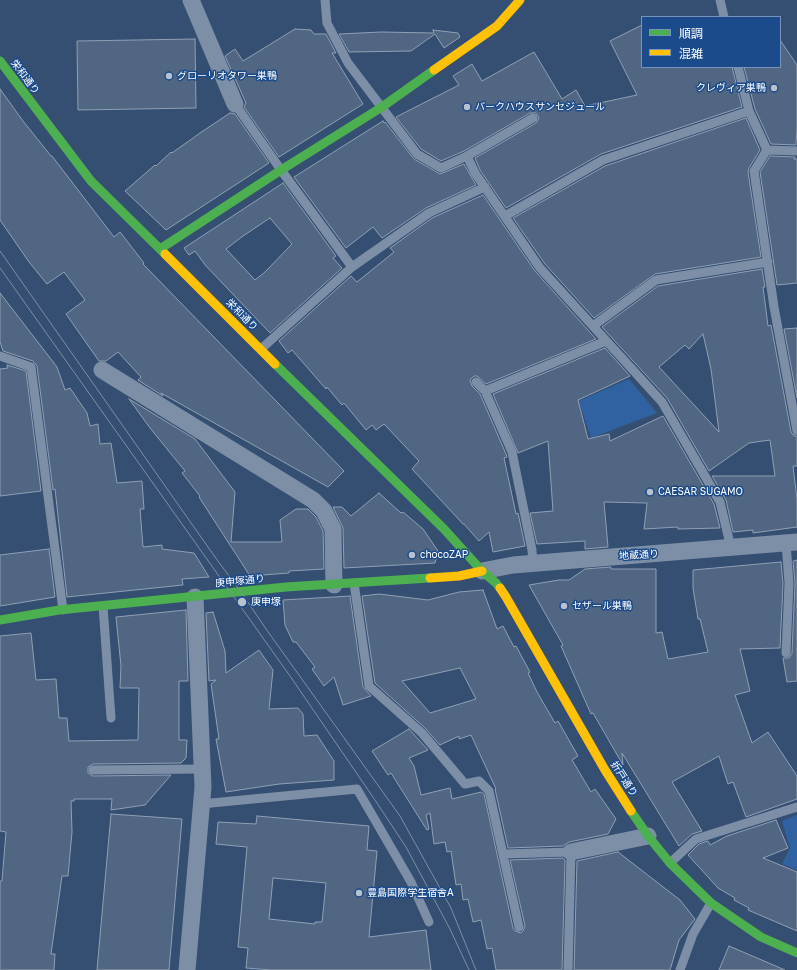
<!DOCTYPE html>
<meta charset="utf-8">
<style>
body{margin:0}
#map{position:relative;width:797px;height:970px;overflow:hidden;background:#354f72;font-family:"Golos Text","Noto Sans JP",sans-serif}
canvas{display:block}
.legend{position:absolute;left:641px;top:16px;width:140px;height:52px;box-sizing:border-box;background:#1c4b8b;border:1px solid #7793b9;margin:0;padding:5px 7px;list-style:none;font-size:12px;color:#fff}
.legend li{display:flex;align-items:center;gap:8px;height:20px}
.legend b{width:20px;border:1px solid #7793b9}
</style>
<div id="map">
<canvas width="797" height="970"></canvas>
<ul class="legend">
<li><b style="height:5px;background:#4caf50"></b>順調</li>
<li><b style="height:5px;background:#ffc107"></b>混雑</li>
</ul>
</div>
<script>
const ctx = document.querySelector('canvas').getContext('2d');
ctx.lineJoin = 'round';
function fillPath(path, color) { ctx.fillStyle = color; ctx.fill(path, 'evenodd'); }
const shape = rows => new Path2D(rows.map(r => 'M' + r).join(''));
function strokePath(path, color, width, dash) { ctx.strokeStyle = color; ctx.lineWidth = width; ctx.lineCap = dash ? 'butt' : 'round'; ctx.setLineDash(dash || []); ctx.stroke(path); }
function label(font, color, halo, rows, align = 'center') {
  ctx.font = font + ' "Golos Text","Noto Sans JP",sans-serif'; ctx.lineWidth = 3; ctx.setLineDash([]); ctx.textBaseline = 'middle'; ctx.strokeStyle = halo; ctx.fillStyle = color; for (const [text, x, y, turn = 0] of rows) {
    ctx.save(); ctx.translate(x, y); ctx.rotate((+turn || 0) * Math.PI / 180); ctx.textAlign = isNaN(turn) ? turn : align; if (halo) ctx.strokeText(text, 0, 0); ctx.fillText(text, 0, 0); ctx.restore();
  }
}
fillPath(shape([
 [629,379,657,413,591,438,579,401],
 [797,815,797,870,782,864,790,848,782,821]
]), '#3062a2');
const building = shape([
 [642,25,642,67,732,67,742,107,601,154,506,208,480,170,475,158,536,123,539,118,536,113,530,113,464,151,441,161,421,149,396,117,459,85,453,76,472,64,482,81,534,52,562,99,576,90,585,106,637,95,610,41,642,25],
 [295,29,311,30,314,34,326,34,336,53,332,53,363,104,279,157,244,107,246,103,225,56,235,49,243,61,295,29],
 [433,30,458,33,460,37,444,48,435,34,411,51,349,52,339,34,381,32,434,33,433,30],
 [195,39,196,108,78,110,77,41,195,39],
 [780,40,797,65,797,127,796,145,771,144,755,109,744,67,780,67,780,40],
 [0,89,23,121,51,156,52,156,114,237,120,232,144,263,143,264,344,471,328,487,161,393,163,396,138,380,141,377,118,352,106,361,99,361,66,314,85,300,64,272,47,284,29,262,0,220,0,89],
 [230,113,235,114,269,163,166,230,125,191,155,165,156,166,171,152,172,153,200,133,230,113],
 [746,118,760,150,749,168,748,172,761,257,655,274,594,318,545,264,513,218,605,166,746,118],
 [383,121,384,123,385,122,414,159,440,174,464,164,476,185,426,208,382,238,373,227,346,248,294,177,383,121],
 [770,156,795,157,794,159,797,159,797,283,777,285,760,172,770,156],
 [283,183,336,256,333,258,342,268,270,333,206,266,195,251,189,255,184,248,283,183],
 [270,218,292,244,265,272,255,280,226,249,243,236,270,218],
 [483,195,535,271,596,339,486,384,477,376,474,376,470,380,472,386,480,394,506,454,507,457,504,458,516,514,518,513,525,546,493,552,489,532,479,541,464,524,463,524,412,469,419,461,384,424,376,430,372,425,366,430,344,403,342,405,327,387,326,389,292,350,288,353,279,341,351,276,357,282,394,252,390,248,432,218,483,195],
 [762,269,765,287,763,287,768,326,771,325,791,432,793,435,797,437,797,466,793,466,797,499,797,527,753,533,753,530,733,532,726,500,712,476,775,476,770,440,749,443,709,471,667,398,602,327,658,286,762,269],
 [703,334,711,369,719,432,659,367,685,345,689,349,703,334],
 [0,293,57,367,65,390,70,388,87,413,90,426,98,424,100,444,111,443,117,483,142,481,144,509,140,509,143,547,162,545,162,549,194,553,209,577,182,579,183,585,67,597,55,489,53,490,37,366,33,361,3,351,0,342,0,293],
 [797,328,797,398,784,329,797,328],
 [605,348,630,376,578,400,588,439,609,434,610,441,663,416,714,504,720,528,678,529,678,527,644,529,647,503,604,502,608,547,585,549,585,541,537,544,530,513,553,511,548,441,518,453,493,394,605,348],
 [7,365,26,371,41,491,0,496,0,369,8,368,7,365],
 [129,399,195,439,235,492,231,542,282,542,280,520,296,509,308,509,316,517,323,531,324,569,289,571,289,573,250,576,199,497,200,496,182,473,185,471,150,428,129,399],
 [379,493,401,513,403,512,423,529,438,551,435,563,344,568,343,528,333,507,342,507,351,516,379,493],
 [49,549,55,597,0,606,0,555,49,549],
 [797,560,797,681,787,682,783,658,789,658,792,653,795,583,793,561,797,560],
 [781,562,783,583,780,648,740,649,750,691,735,695,752,743,768,732,797,776,797,799,746,817,733,782,728,784,719,756,672,782,702,831,692,834,679,846,622,753,623,765,593,713,591,714,561,646,563,645,529,585,559,580,569,580,585,569,611,567,611,569,656,569,656,633,662,632,668,659,708,652,700,619,698,619,693,588,693,570,781,562],
 [483,590,497,629,503,626,514,647,516,646,530,672,528,673,537,692,555,723,558,721,578,756,572,760,591,792,595,789,616,819,608,834,569,842,563,846,508,848,495,789,496,789,471,735,459,739,459,736,440,745,426,729,375,683,362,596,379,594,428,600,459,592,483,590],
 [460,668,476,699,430,713,402,681,460,668],
 [350,596,363,687,371,696,343,705,334,677,324,686,312,669,315,667,296,642,293,642,285,625,283,600,350,596],
 [186,610,188,681,179,681,179,740,187,740,186,758,181,763,93,764,88,767,88,773,93,776,171,775,145,805,111,810,112,799,74,799,74,801,71,801,72,832,68,876,62,876,51,954,55,954,54,970,0,970,0,881,2,881,6,832,0,831,0,636,31,633,36,680,56,679,59,718,67,718,69,741,138,740,139,688,120,688,121,666,116,617,186,610],
 [213,612,225,651,226,673,259,650,273,670,269,709,298,708,303,714,304,736,317,735,334,761,334,780,279,784,226,792,216,739,219,739,211,684,216,680,209,681,206,613,213,612],
 [409,729,428,750,409,758,414,766,421,795,450,788,452,799,481,792,484,794,513,928,515,931,521,933,523,931,525,926,510,860,563,858,565,860,562,970,496,970,492,948,487,949,481,920,473,922,468,899,463,900,461,884,456,885,451,851,447,852,445,842,434,844,430,813,426,815,429,829,427,830,391,773,388,775,372,751,409,729],
 [111,814,182,819,169,970,97,970,111,814],
 [257,816,369,826,367,850,377,851,369,937,426,930,431,970,271,970,246,968,248,948,238,947,247,847,216,844,218,822,256,824,257,816],
 [273,878,326,883,322,922,315,922,315,924,269,919,273,878],
 [776,820,788,848,763,858,797,872,797,931,748,910,749,908,734,900,735,898,718,888,688,855,699,844,708,841,710,845,727,836,776,820],
 [618,852,680,900,695,919,679,940,670,970,574,970,577,861,618,852],
 [729,946,785,970,719,970,729,946]
]);
fillPath(building, '#516682');
strokePath(building, '#90a0b5', 1);
strokePath(shape([
 [325,0,327,23,348,63,417,154,441,168,467,156,533,118],
 [720,0,724,17],
 [738,67,749,111,767,150,754,171,774,307,797,431],
 [235,104,281,170,352,267],
 [767,150,797,151],
 [467,156,475,173,540,268,662,402,720,502,731,548],
 [505,216,603,160,749,111],
 [593,326,656,280,768,262],
 [261,349,352,267,429,213,485,187],
 [0,356,31,367,63,610],
 [476,382,485,391,512,452,532,550,533,563],
 [485,391,606,341],
 [786,543,789,583,786,653],
 [354,583,369,686,422,733,465,784,479,781,489,791,519,927],
 [103,606,111,718],
 [93,770,202,769],
 [201,804,357,789,411,882,429,922],
 [503,854,571,852,568,970],
 [670,863,696,839,797,807],
 [680,970,693,934,711,903]
]), '#7c8fa7', 9);
strokePath(shape([
 [191,0,235,104],
 [102,370,313,500,324,511,333,529,334,585],
 [482,571,513,565,797,542],
 [571,852,648,836],
 [187,970,203,787,195,597]
]), '#7c8fa7', 17);
strokePath(shape([
 [0,61,91,181,165,254],
 [160,249,281,170,382,107,434,70],
 [275,364,444,529,482,571,496,583,500,588],
 [0,620,59,610,286,587,430,578],
 [631,811,648,836,670,863,711,903,761,937,797,953]
]), '#4caf50', 9);
strokePath(shape([
 [434,70,497,26,520,0],
 [165,254,275,364],
 [430,578,459,576,482,571],
 [500,588,506,597,605,770,631,811]
]), '#ffc107', 9);
strokePath(shape([
 [0,251,215,557,241,592,266,629,400,816,451,908,476,970],
 [0,268,290,676,377,803,406,847,450,929,469,970]
]), '#7d8fa5', 1);
for (const [x, y, r, color] of [
 [169,76,4,"#b8c1ce"],
 [774,88,4,"#b8c1ce"],
 [467,107,4,"#b8c1ce"],
 [650,492,4,"#b8c1ce"],
 [412,555,4,"#b8c1ce"],
 [242,602,5,"#b8c1ce"],
 [564,606,4,"#b8c1ce"],
 [359,893,4,"#b8c1ce"]
]) { const dot = new Path2D(); dot.arc(x, y, r, 0, 2 * Math.PI); ctx.fillStyle = color; ctx.fill(dot); strokePath(dot, '#1c4b8b', 1.5); }
label('10px', '#fff', '#1c4b8b', [
 ["グローリオタワー巣鴨",177,76],
 ["クレヴィア巣鴨",766,88,"right"],
 ["パークハウスサンセジュール",475,107],
 ["CAESAR SUGAMO",658,492],
 ["chocoZAP",420,555],
 ["庚申塚",251,602],
 ["セザール巣鴨",572,606],
 ["豊島国際学生宿舎A",367,893]
], 'left');
label('10px', '#fff', '#1c4b8b', [
 ["栄和通り",25,77,53],
 ["栄和通り",242,315,45],
 ["地蔵通り",639,555,-4],
 ["庚申塚通り",240,581,-6],
 ["折戸通り",624,779,57]
]);
</script>
